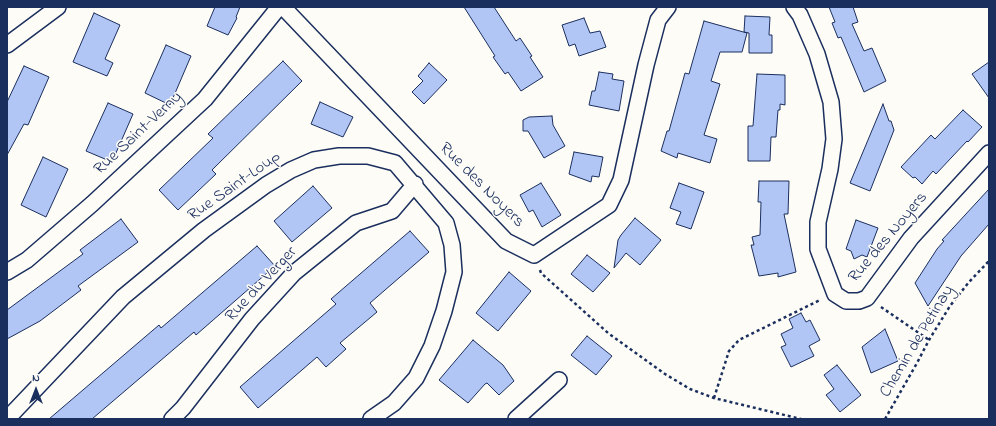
<!DOCTYPE html>
<style>
body{margin:0}
#map{position:relative;width:996px;height:426px;overflow:hidden;background:#fdfcf7;font-family:"Indie Flower",sans-serif}
canvas{display:block}
.frame{position:absolute;inset:0;border:8px solid #1b2f5e;pointer-events:none}
.north{position:absolute;left:16px;top:370px;width:40px;height:40px;-webkit-text-stroke:3px #fdfcf7;paint-order:stroke;rotate:0deg;font-size:11px;font-weight:700;line-height:16px;text-align:center;color:#1b2f5e}
.north::after{content:'';display:block;margin:auto;width:14px;height:18px;background:#1b2f5e;clip-path:polygon(50% 0,100% 100%,50% 72%,0 100%)}
</style>
<div id="map">
<canvas width="996" height="426"></canvas>
<div class="frame"></div>
<div class="north">N</div>
</div>
<script>
const ctx = document.querySelector('canvas').getContext('2d');
ctx.lineJoin = 'round';
function fillPath(path, color) { ctx.fillStyle = color; ctx.fill(path, 'evenodd'); }
const shape = rows => new Path2D(rows.map(r => 'M' + r).join(''));
function strokePath(path, color, width, dash) { ctx.strokeStyle = color; ctx.lineWidth = width; ctx.lineCap = dash ? 'butt' : 'round'; ctx.setLineDash(dash || []); ctx.stroke(path); }
function label(font, color, halo, rows, align = 'center') {
  ctx.font = font + ' "Indie Flower",sans-serif'; ctx.lineWidth = 3; ctx.setLineDash([]); ctx.textBaseline = 'middle'; ctx.strokeStyle = halo; ctx.fillStyle = color; for (const [text, x, y, turn = 0] of rows) {
    ctx.save(); ctx.translate(x, y); ctx.rotate((+turn || 0) * Math.PI / 180); ctx.textAlign = isNaN(turn) ? turn : align; if (halo) ctx.strokeText(text, 0, 0); ctx.fillText(text, 0, 0); ctx.restore();
  }
}
const building = shape([
 [215,7,240,7,236,17,237,18,228,35,207,26,215,7],
 [464,7,494,7,516,41,520,38,532,56,530,57,543,77,521,91,508,72,505,74,493,57,495,56,464,7],
 [829,7,853,7,858,22,852,24,864,51,872,48,886,81,864,92,841,37,838,38,832,23,835,22,829,7],
 [94,13,120,25,105,59,113,63,107,76,73,62,94,13],
 [745,16,770,17,769,35,772,35,772,53,749,53,749,33,744,32,745,16],
 [584,18,590,33,600,31,606,47,579,56,575,44,569,46,562,25,584,18],
 [704,21,747,33,742,52,720,52,711,81,720,84,704,135,717,139,710,163,678,153,677,158,661,151,667,131,669,131,685,73,689,74,704,21],
 [166,45,191,56,170,105,145,93,166,45],
 [283,61,302,81,212,170,216,174,178,210,159,190,213,138,208,134,283,61],
 [989,62,989,98,972,74,989,62],
 [429,63,447,80,424,104,412,92,423,81,418,76,429,63],
 [24,66,49,77,28,125,24,124,7,155,7,102,24,66],
 [599,72,613,74,612,79,624,81,619,111,589,105,592,91,595,91,599,72],
 [757,74,785,75,785,105,780,104,780,110,778,110,776,137,771,137,770,161,748,161,748,126,753,126,757,74],
 [320,102,353,117,343,137,311,124,320,102],
 [108,103,133,114,112,162,86,151,108,103],
 [883,104,889,121,891,121,894,130,870,191,850,183,883,104],
 [963,110,982,127,968,142,967,141,936,174,933,171,922,184,915,177,913,178,901,167,931,135,935,139,963,110],
 [552,116,553,125,565,146,544,158,528,131,523,131,523,120,529,117,552,116],
 [574,152,603,157,599,177,592,176,591,182,569,174,574,152],
 [43,157,68,169,46,217,21,205,43,157],
 [759,181,789,181,788,214,784,214,796,272,778,277,778,273,759,276,751,245,754,245,752,237,760,235,761,202,758,202,759,181],
 [541,183,561,215,542,227,533,210,529,212,520,195,541,183],
 [679,183,704,192,691,229,676,224,681,212,670,208,679,183],
 [313,186,332,208,292,242,274,221,313,186],
 [989,189,989,224,961,256,928,306,915,283,937,249,944,241,942,240,989,189],
 [635,218,661,240,640,265,626,253,614,268,618,240,621,235,635,218],
 [121,219,138,242,78,286,81,290,40,321,7,339,7,310,83,254,80,250,121,219],
 [856,220,878,228,867,257,862,255,854,259,851,251,846,249,856,220],
 [410,231,429,252,370,303,377,312,340,343,346,349,326,367,317,357,258,408,240,387,336,304,331,299,410,231],
 [257,246,275,266,196,335,194,332,92,419,49,419,159,325,161,328,257,246],
 [587,255,610,273,593,292,571,274,587,255],
 [509,272,531,291,498,331,476,313,509,272],
 [801,313,806,322,810,320,820,340,809,346,814,356,791,367,781,347,786,345,781,334,793,328,789,319,801,313],
 [885,329,898,361,871,373,862,347,885,329],
 [587,336,612,356,596,375,571,355,587,336],
 [473,340,503,365,514,381,499,395,487,383,485,384,468,403,439,380,473,340],
 [837,365,861,395,840,412,826,395,834,389,824,375,837,365]
]);
fillPath(building, '#b2c6f5');
strokePath(building, '#1b2f5e', 1);
const street = shape([
 [283,7,506,241,534,255,609,205,621,180,646,65,658,20,668,7],
 [794,7,800,15,817,54,831,102,834,139,830,169,818,222,818,249,835,294,846,301,859,301,867,298,911,238,989,153],
 [7,45,58,7],
 [7,272,27,260,92,204,205,99,279,7],
 [7,419,123,297,204,230,266,185,291,170,314,160,339,156,368,156,395,163,446,223,452,245,454,272,444,311,432,346,416,378,394,403,371,419],
 [172,419,183,408,252,319,294,273,356,223,392,211,415,184],
 [516,419,559,380]
]);
strokePath(street, '#1b2f5e', 18);
strokePath(shape([
 [540,270,541,273,608,333,665,374,690,389,714,398,801,419],
 [881,307,929,340],
 [714,398,729,351,739,340,820,300],
 [885,419,917,363,929,340,950,306,969,282,989,261]
]), '#1b2f5e', 2.5, [3, 3]);
strokePath(street, '#fdfcf7', 15);
label('17px', '#1b2f5e', '#fdfcf7', [
 ["Rue Saint-Verny",139,134,-43],
 ["Rue des Noyers",481,186,45],
 ["Rue Saint-Loup",235,187,-35],
 ["Rue des Noyers",889,238,-50],
 ["Rue du Verger",262,285,-47],
 ["Chemin de Petinay",918,342,-59]
]);
</script>
